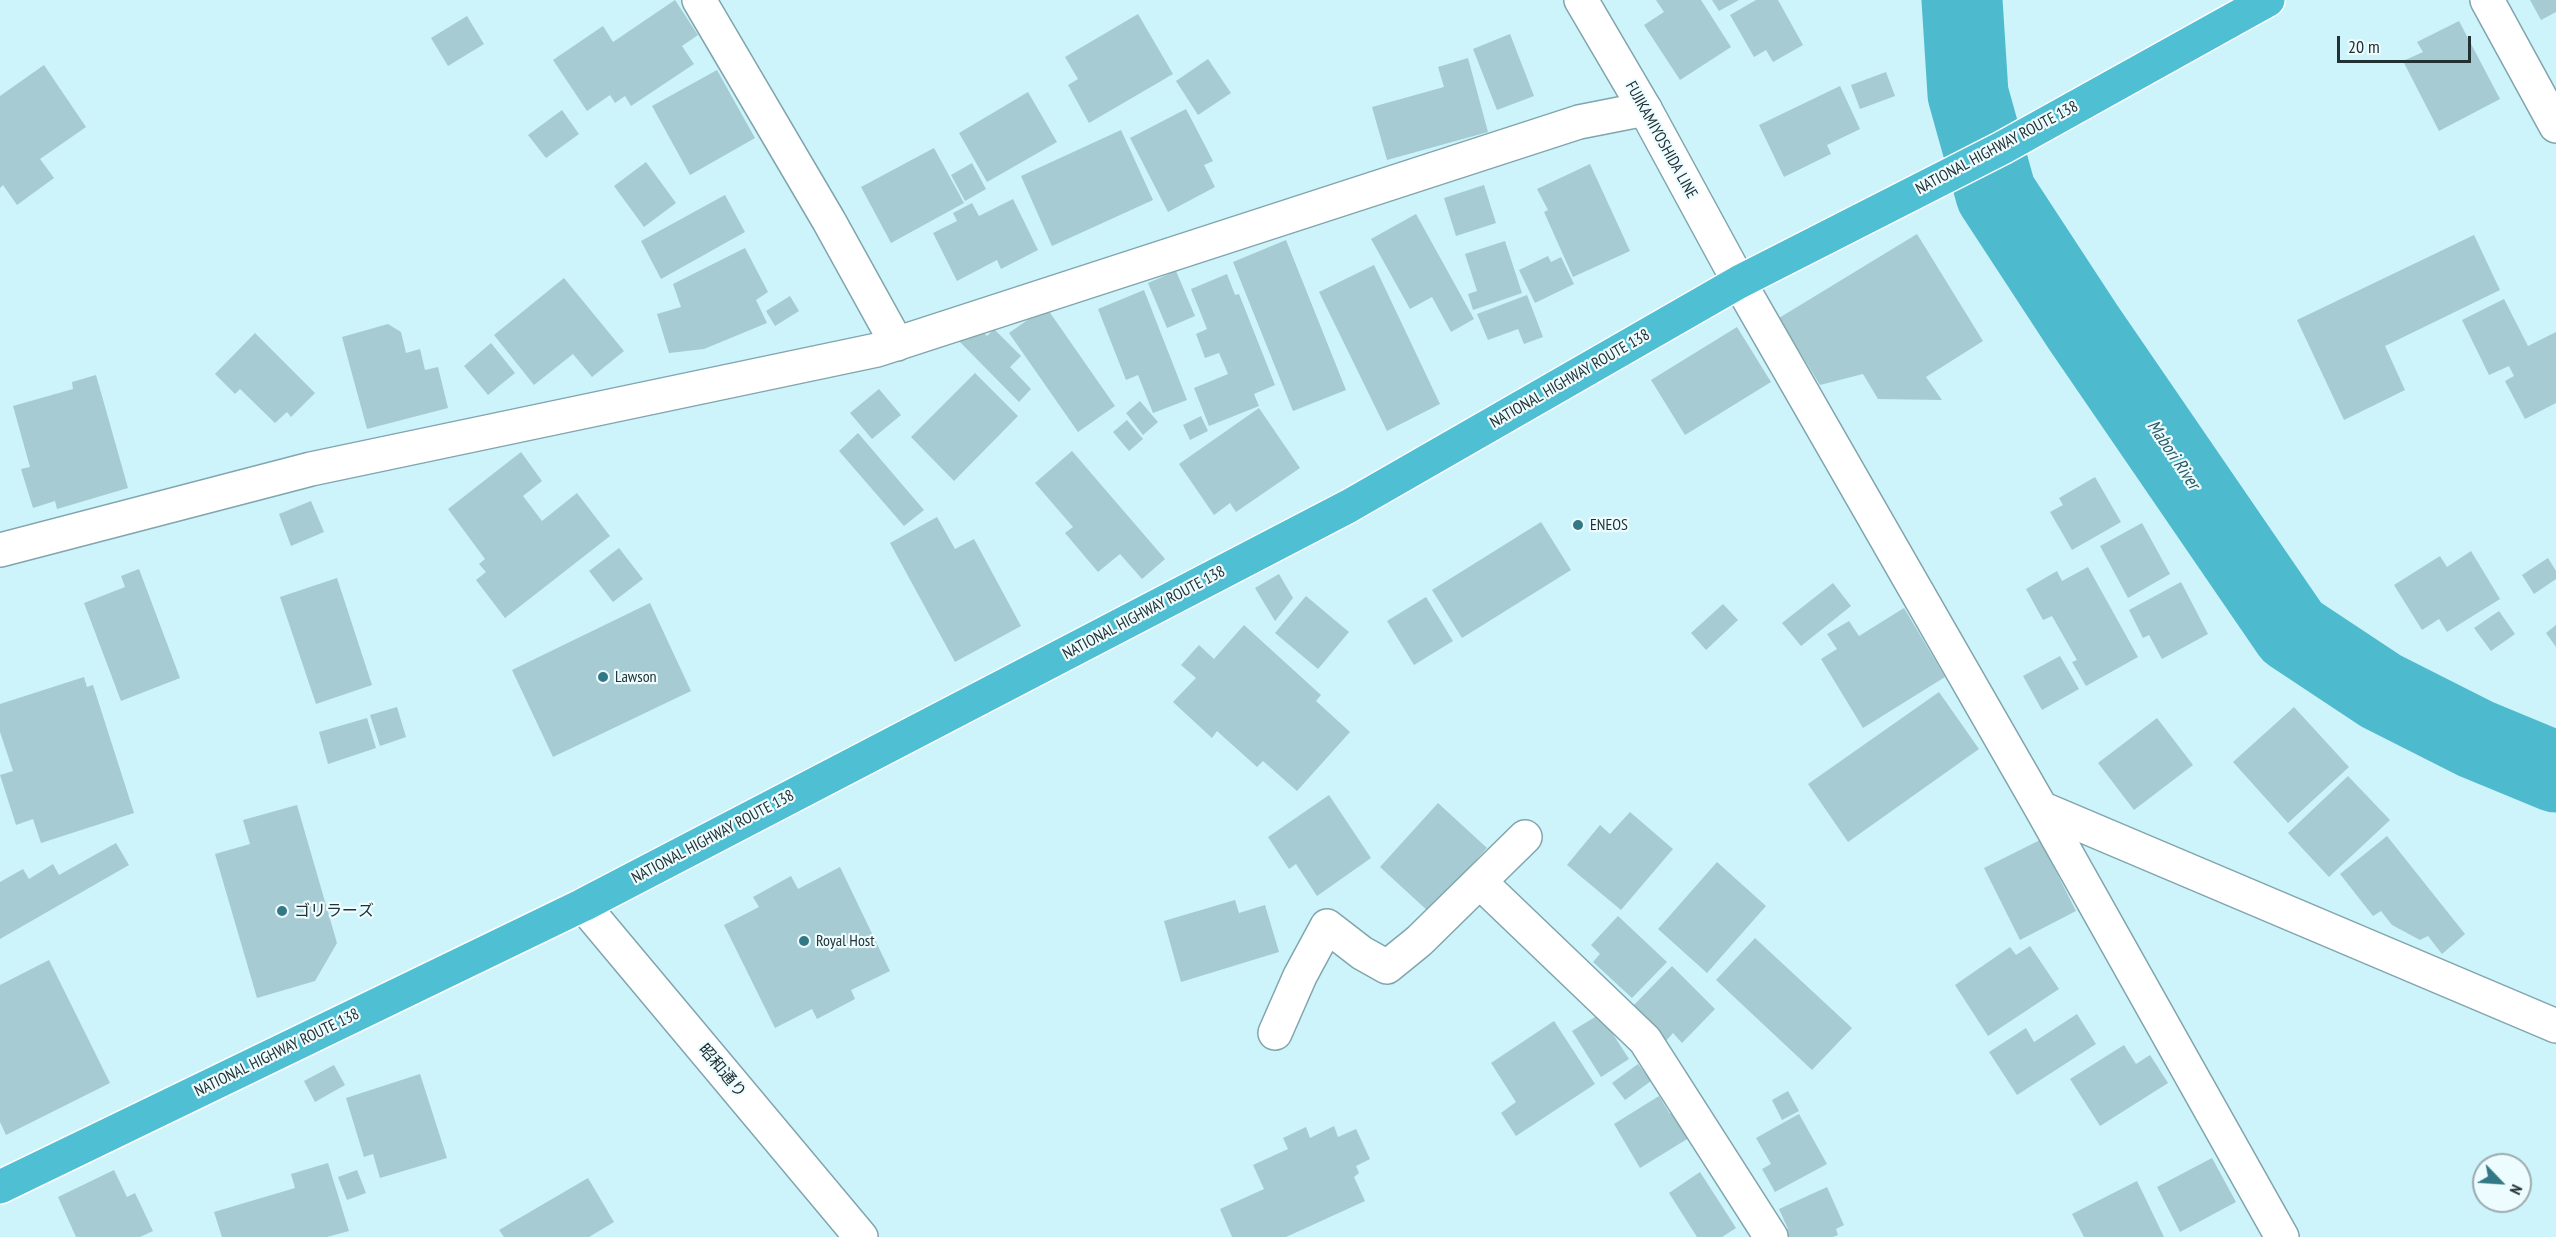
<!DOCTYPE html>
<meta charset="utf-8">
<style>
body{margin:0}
#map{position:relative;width:2556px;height:1237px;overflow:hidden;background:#cdf3fb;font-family:"PT Sans Narrow",sans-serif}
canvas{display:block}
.north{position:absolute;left:2472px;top:1153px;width:60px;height:60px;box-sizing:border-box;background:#edfcff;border:2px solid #9cabae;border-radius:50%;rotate:115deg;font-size:16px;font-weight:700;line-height:24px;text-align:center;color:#223134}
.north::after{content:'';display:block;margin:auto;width:21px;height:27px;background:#327885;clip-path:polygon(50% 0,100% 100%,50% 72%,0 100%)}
.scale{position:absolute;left:2337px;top:36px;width:134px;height:27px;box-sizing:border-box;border:3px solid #223134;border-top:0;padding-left:8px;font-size:18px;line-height:21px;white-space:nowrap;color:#223134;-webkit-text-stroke:4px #edfcff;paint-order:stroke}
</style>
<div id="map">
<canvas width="2556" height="1237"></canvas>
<div class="north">N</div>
<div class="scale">20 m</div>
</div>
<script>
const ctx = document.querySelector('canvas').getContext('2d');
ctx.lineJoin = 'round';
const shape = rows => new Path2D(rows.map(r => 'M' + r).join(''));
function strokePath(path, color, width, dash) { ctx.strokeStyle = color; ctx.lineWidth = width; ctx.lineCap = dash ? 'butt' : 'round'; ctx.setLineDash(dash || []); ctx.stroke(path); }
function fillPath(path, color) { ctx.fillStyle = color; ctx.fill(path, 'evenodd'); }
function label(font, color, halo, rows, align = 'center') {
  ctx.font = font + ' "PT Sans Narrow","Noto Sans JP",sans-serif'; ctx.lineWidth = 4.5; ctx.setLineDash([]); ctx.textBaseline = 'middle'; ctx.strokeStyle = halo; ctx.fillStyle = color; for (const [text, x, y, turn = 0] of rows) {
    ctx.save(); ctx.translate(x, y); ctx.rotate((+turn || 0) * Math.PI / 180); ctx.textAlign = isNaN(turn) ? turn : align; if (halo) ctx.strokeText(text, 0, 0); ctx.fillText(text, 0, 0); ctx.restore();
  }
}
strokePath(shape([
 [1962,0,1968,94,1996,194,2083,327,2292,632,2381,691,2476,739,2556,772]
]), '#4ebace', 81);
fillPath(shape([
 [675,0,698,35,682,46,694,64,631,106,625,96,615,103,610,95,587,111,553,60,603,26,613,42],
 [1656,0,1701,0,1731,47,1680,80,1644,25,1664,12],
 [1712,0,1739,0,1719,11],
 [1756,0,1778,0,1803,45,1773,62,1766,50,1754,57,1730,15],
 [2530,0,2556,0,2556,12,2541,20],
 [1138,14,1173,74,1089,123,1068,85,1078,79,1065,57],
 [467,16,484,44,448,66,431,38],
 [2459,21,2500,99,2439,131,2403,61,2423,52,2417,42],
 [1510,34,1534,96,1497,110,1473,49],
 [1468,58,1488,132,1387,160,1372,107,1444,87,1438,67],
 [1208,59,1231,93,1198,115,1176,81],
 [44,65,86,127,40,159,54,178,17,205,3,185,0,188,0,96],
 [717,70,755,138,690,175,652,106],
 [1886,72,1895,96,1860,109,1851,85],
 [1840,86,1860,129,1827,145,1831,154,1784,177,1759,125],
 [1028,92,1057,142,987,182,959,133],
 [1186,109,1213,161,1204,165,1215,187,1168,212,1130,138],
 [562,110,579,134,546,158,528,135],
 [1121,130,1153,200,1052,246,1021,176],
 [934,148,964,203,891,243,861,187],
 [646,162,676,203,644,227,614,186],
 [972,163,986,189,965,201,951,175],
 [1590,164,1630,251,1573,277,1544,212,1548,210,1537,189],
 [1484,185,1496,223,1456,236,1444,198],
 [725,195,745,232,661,279,641,241],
 [1013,199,1038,250,1001,269,997,260,957,281,933,233,957,221,953,213,972,203,979,216],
 [1416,214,1474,319,1451,332,1432,297,1410,309,1371,239],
 [1917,234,1983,341,1926,377,1942,400,1878,399,1863,374,1820,385,1779,318],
 [2474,235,2500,290,2385,346,2405,390,2344,420,2297,320],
 [1286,240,1346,390,1293,411,1233,262],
 [1505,241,1522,293,1473,310,1468,294,1477,291,1465,254],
 [745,248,768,292,756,300,767,323,704,349,669,353,657,314,681,307,673,284],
 [1548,256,1551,262,1561,257,1574,284,1535,303,1519,270],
 [1374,265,1440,404,1387,431,1319,292],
 [1176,271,1195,316,1167,328,1148,283],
 [1227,274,1235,295,1239,294,1275,385,1254,394,1259,406,1209,426,1194,388,1228,374,1219,353,1205,358,1196,334,1207,329,1191,289],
 [564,278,624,351,592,377,573,354,534,385,494,335],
 [1144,290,1187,400,1153,413,1138,375,1126,380,1098,309],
 [1527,295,1543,337,1524,344,1518,329,1488,340,1477,314],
 [790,296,799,311,775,326,766,311],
 [2504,299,2528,346,2556,332,2556,403,2525,419,2505,381,2514,376,2509,366,2489,375,2462,320],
 [1046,307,1115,406,1078,432,1009,333],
 [388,324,401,332,406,353,420,349,425,370,438,367,448,408,367,429,342,337],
 [976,324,987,336,994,329,1021,356,1010,367,1031,389,1019,402,959,341],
 [1737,327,1771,382,1685,435,1651,380],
 [255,333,315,393,291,417,287,412,275,423,240,389,235,394,215,374],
 [491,343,515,373,488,395,464,366],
 [975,373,1018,416,954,481,911,437],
 [96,375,128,488,57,509,55,501,33,508,21,469,30,467,13,406,73,389,72,382],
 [879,389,901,415,872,439,850,413],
 [1140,401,1158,422,1143,435,1126,413],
 [1259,408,1300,468,1236,512,1230,503,1214,515,1179,464],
 [1201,416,1208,431,1190,440,1183,425],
 [1127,420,1143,439,1129,451,1113,432],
 [858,433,924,510,904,526,839,451],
 [1072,451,1165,559,1142,579,1120,554,1098,572,1065,533,1073,527,1035,483],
 [521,452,542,481,523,496,542,521,577,493,610,536,505,618,476,580,486,572,479,564,485,559,448,509],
 [2095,477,2121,522,2072,550,2050,512,2063,505,2059,498],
 [311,501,324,532,291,546,279,514],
 [937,517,955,549,974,539,1021,626,955,662,890,543],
 [1541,522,1571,570,1462,638,1432,590],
 [2142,523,2170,574,2128,598,2100,546],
 [619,548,643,579,613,602,589,571],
 [2471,551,2500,599,2447,632,2439,619,2422,630,2394,585,2440,556,2447,567],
 [2548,558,2556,571,2556,579,2534,594,2522,575],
 [2088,567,2138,657,2086,686,2072,662,2077,660,2052,616,2043,620,2026,589,2057,571,2062,581],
 [139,569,180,678,121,701,84,603,125,587,121,576],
 [1279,574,1293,598,1275,621,1255,588],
 [337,578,372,685,316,704,280,597],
 [2181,582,2208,634,2162,659,2149,635,2143,638,2129,610],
 [1833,583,1851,606,1801,646,1782,623],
 [1306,596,1349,632,1318,669,1275,633],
 [1426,597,1453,641,1414,665,1387,621],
 [650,603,691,691,553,757,512,670],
 [1723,604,1738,620,1706,650,1691,633],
 [1904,608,1945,677,1863,728,1821,659,1837,649,1827,634,1849,621,1859,636],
 [2499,611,2515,634,2491,651,2474,628],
 [1244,625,1321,695,1316,701,1350,732,1297,791,1263,761,1257,767,1217,731,1212,738,1173,702,1196,678,1181,665,1199,645,1214,659],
 [2556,625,2556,647,2546,633],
 [2060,656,2079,689,2042,710,2023,676],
 [84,677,87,687,93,685,134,813,41,843,33,819,16,825,0,775,13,771,0,732,0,704],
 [1939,692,1979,749,1848,842,1808,784],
 [397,707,406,737,380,746,370,715],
 [2294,707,2349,767,2288,823,2233,762],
 [367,718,376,748,328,764,319,732],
 [2157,718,2193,765,2134,810,2098,763],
 [2348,776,2390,820,2329,877,2288,833],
 [1329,795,1371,858,1317,896,1296,864,1289,869,1268,837],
 [1438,803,1487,848,1429,912,1380,867],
 [297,805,337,943,315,981,257,998,215,854,250,844,243,820],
 [1630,812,1673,849,1621,910,1567,865,1600,825,1610,834],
 [2387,836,2465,934,2442,954,2428,936,2420,940,2392,925,2381,911,2373,916,2340,874],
 [2040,840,2076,911,2020,940,1984,868],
 [116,843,129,865,0,939,0,882,23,869,29,879,53,864,59,875],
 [1717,862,1766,906,1707,973,1658,929],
 [840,867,890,971,851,990,855,999,817,1019,812,1009,775,1028,724,925,759,907,753,897,791,876,798,889],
 [1235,900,1239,913,1265,905,1279,952,1181,982,1164,921],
 [1618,916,1667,962,1632,998,1593,962,1600,954,1591,945],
 [1755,938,1852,1028,1812,1070,1716,980],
 [2030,946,2059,989,1988,1036,1955,985,2010,947,2016,955],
 [49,960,110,1083,6,1135,0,1122,0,985],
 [1672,966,1715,1009,1682,1043,1673,1033,1666,1041,1632,1007],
 [1600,1014,1629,1059,1601,1077,1572,1031],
 [2077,1014,2096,1044,2017,1095,1989,1052,2026,1028,2034,1042],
 [1554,1021,1595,1084,1516,1136,1501,1113,1516,1102,1491,1063],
 [2124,1045,2136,1064,2150,1055,2168,1083,2100,1126,2070,1079],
 [1638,1064,1651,1081,1625,1100,1612,1083],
 [334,1065,345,1085,315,1102,304,1081],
 [420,1074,447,1158,380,1178,373,1154,364,1157,346,1098],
 [1788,1091,1799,1111,1782,1120,1772,1100],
 [1659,1096,1670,1114,1676,1110,1692,1136,1640,1168,1614,1124],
 [1799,1114,1827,1164,1775,1192,1762,1169,1771,1164,1756,1138],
 [1334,1126,1338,1137,1356,1129,1370,1159,1356,1166,1359,1173,1354,1177,1365,1201,1286,1237,1232,1237,1220,1209,1264,1189,1253,1165,1288,1149,1283,1138,1306,1127,1310,1138],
 [2212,1158,2236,1202,2180,1232,2157,1187],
 [328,1163,349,1231,327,1237,222,1237,214,1212,295,1188,291,1174],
 [114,1170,127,1197,135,1193,153,1231,140,1237,76,1237,58,1197],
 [357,1170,366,1193,347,1200,338,1177],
 [1700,1172,1736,1228,1722,1237,1697,1237,1669,1193],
 [588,1178,614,1222,589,1237,504,1237,499,1230],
 [2137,1181,2164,1237,2084,1237,2072,1214],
 [1827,1187,1844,1225,1836,1229,1838,1235,1833,1237,1787,1237,1784,1230,1788,1229,1779,1209]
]), '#a6cbd3');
const street = shape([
 [699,0,829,221,897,344],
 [1739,282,2041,808,2282,1237],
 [0,550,311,469,877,350,1579,122,1645,109],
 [2041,808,2556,1026],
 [1481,883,1645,1040,1771,1237],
 [1275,1033,1300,976,1327,926,1362,953,1387,967,1419,941,1525,837]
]);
const secondary = shape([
 [1581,0,1645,109,1739,282],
 [2487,0,2556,126],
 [583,905,861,1237]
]);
const highway = shape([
 [0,1187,583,905,1349,506,1739,282,2002,148,2268,0]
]);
strokePath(street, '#81a5ad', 36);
strokePath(secondary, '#81a5ad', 36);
strokePath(highway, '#fff', 36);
strokePath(street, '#fff', 33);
strokePath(secondary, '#fff', 33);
strokePath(highway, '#4fbfd3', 33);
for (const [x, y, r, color] of [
 [1578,525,6,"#327885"],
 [603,677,6,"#327885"],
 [282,911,6,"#327885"],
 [804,941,6,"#327885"]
]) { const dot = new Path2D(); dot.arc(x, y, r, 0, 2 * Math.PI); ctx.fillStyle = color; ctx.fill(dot); strokePath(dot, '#edfcff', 2); }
label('16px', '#223134', '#edfcff', [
 ["FUJIKAMIYOSHIDA LINE",1661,140,61],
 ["NATIONAL HIGHWAY ROUTE 138",1997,148,-28],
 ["NATIONAL HIGHWAY ROUTE 138",1570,379,-30],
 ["NATIONAL HIGHWAY ROUTE 138",1144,613,-28],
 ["NATIONAL HIGHWAY ROUTE 138",713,837,-28],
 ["NATIONAL HIGHWAY ROUTE 138",277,1053,-26],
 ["昭和通り",722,1071,50]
]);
label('16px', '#223134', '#edfcff', [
 ["ENEOS",1590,525],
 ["Lawson",615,677],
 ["ゴリラーズ",294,911],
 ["Royal Host",816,941]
], 'left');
label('italic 18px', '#2a5861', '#edfcff', [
 ["Mabori River",2173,455,56]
]);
</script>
